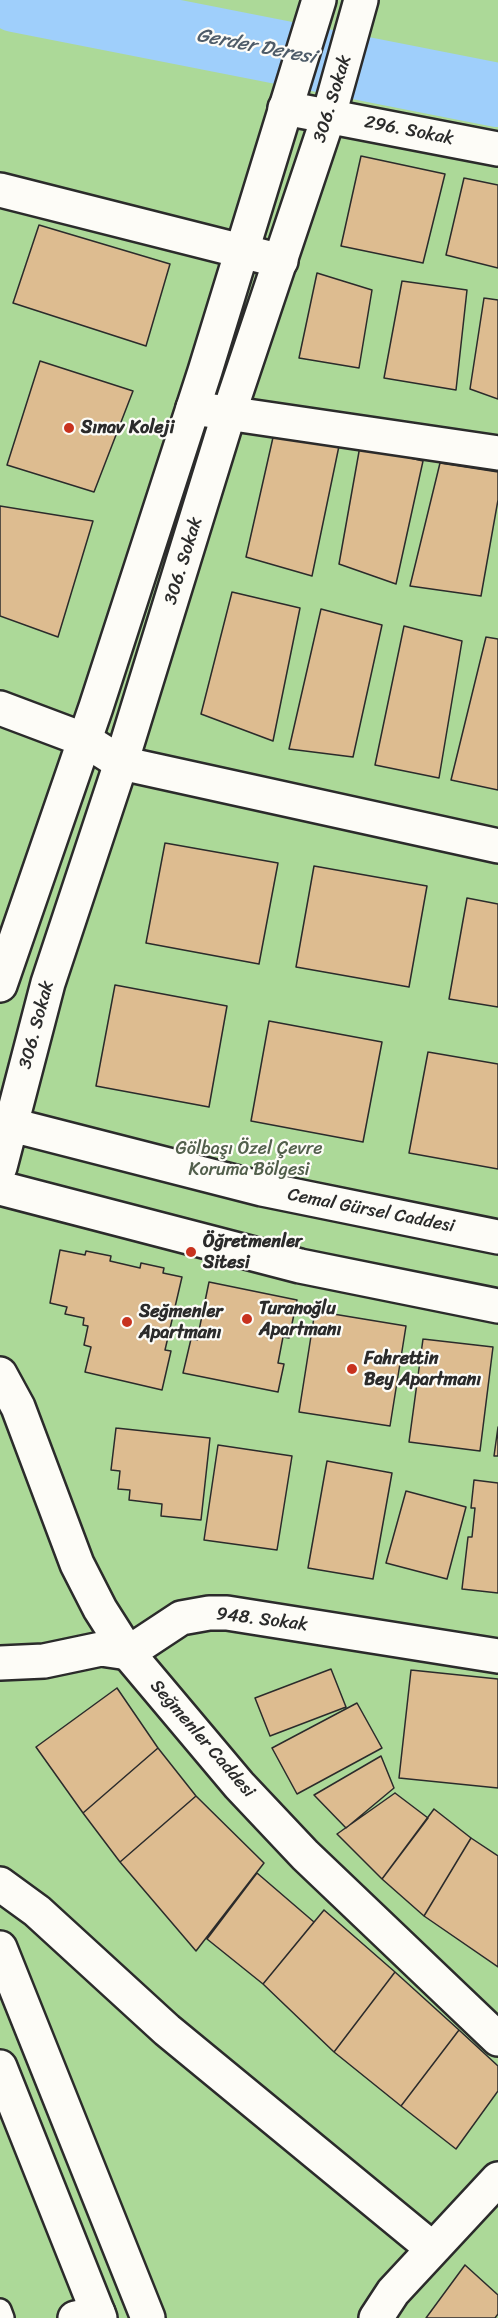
<!DOCTYPE html>
<meta charset="utf-8">
<style>
body{margin:0}
canvas{display:block;background:#fdfcf7}
</style>
<canvas width="498" height="2318"></canvas>
<script>
const ctx = document.querySelector('canvas').getContext('2d');
ctx.lineJoin = 'round';
function fillPath(path, color) { ctx.fillStyle = color; ctx.fill(path, 'evenodd'); }
const shape = rows => new Path2D(rows.map(r => 'M' + r).join(''));
function strokePath(path, color, width, dash) { ctx.strokeStyle = color; ctx.lineWidth = width; ctx.lineCap = dash ? 'butt' : 'round'; ctx.setLineDash(dash || []); ctx.stroke(path); }
function label(font, color, halo, rows, align = 'center') {
  ctx.font = font + ' Sriracha,sans-serif'; ctx.lineWidth = 4.5; ctx.setLineDash([]); ctx.textBaseline = 'middle'; ctx.strokeStyle = halo; ctx.fillStyle = color; for (const [text, x, y, turn = 0] of rows) {
    ctx.save(); ctx.translate(x, y); ctx.rotate((+turn || 0) * Math.PI / 180); ctx.textAlign = isNaN(turn) ? turn : align; if (halo) ctx.strokeText(text, 0, 0); ctx.fillText(text, 0, 0); ctx.restore();
  }
}
fillPath(shape([
 [0,0,498,0,498,2318,0,2318]
]), '#acd998');
strokePath(shape([
 [15,0,498,95]
]), '#9fcffb', 64);
const building = shape([
 [361,156,445,174,423,263,341,246,361,156],
 [464,178,498,185,498,268,446,255,464,178],
 [39,225,170,264,146,346,13,303,39,225],
 [317,273,372,290,359,368,299,358,317,273],
 [402,281,467,290,456,390,384,378,402,281],
 [484,298,498,300,498,399,470,389,484,298],
 [40,361,133,391,94,492,7,465,40,361],
 [274,433,339,446,312,576,246,557,274,433],
 [360,446,423,461,396,584,339,564,360,446],
 [440,463,498,472,498,500,481,596,410,586,440,463],
 [0,506,93,521,58,637,0,616,0,506],
 [232,592,300,608,273,741,201,714,232,592],
 [321,609,382,625,353,757,289,749,321,609],
 [404,626,462,641,439,778,375,765,404,626],
 [486,637,498,639,498,790,451,780,486,637],
 [165,843,278,863,259,964,146,943,165,843],
 [314,866,427,886,409,987,296,967,314,866],
 [467,898,498,904,498,1007,449,999,467,898],
 [115,985,227,1006,209,1107,96,1086,115,985],
 [269,1021,382,1042,363,1142,251,1121,269,1021],
 [428,1052,498,1064,498,1169,409,1153,428,1052],
 [60,1250,85,1255,86,1251,111,1256,110,1261,140,1268,141,1263,164,1268,163,1273,182,1277,165,1350,171,1351,162,1390,85,1372,91,1347,84,1345,88,1326,83,1325,84,1318,65,1314,67,1307,50,1303,60,1250],
 [209,1282,297,1300,289,1338,283,1337,278,1363,284,1364,278,1392,183,1373,191,1339,197,1340,209,1282],
 [315,1311,406,1326,390,1426,299,1412,315,1311],
 [423,1339,493,1347,480,1451,409,1442,423,1339],
 [498,1427,498,1456,494,1456,498,1427],
 [116,1428,210,1438,201,1520,161,1516,162,1504,129,1500,130,1490,118,1489,120,1471,111,1470,116,1428],
 [218,1445,292,1456,277,1550,204,1540,218,1445],
 [327,1461,392,1473,373,1579,308,1568,327,1461],
 [474,1480,498,1483,498,1593,462,1589,468,1537,472,1537,475,1508,471,1508,474,1480],
 [406,1491,466,1507,447,1579,386,1563,406,1491],
 [331,1669,346,1707,270,1736,255,1698,331,1669],
 [411,1670,498,1679,498,1788,399,1778,411,1670],
 [117,1688,158,1748,83,1813,36,1747,117,1688],
 [357,1703,382,1748,297,1794,272,1748,357,1703],
 [158,1748,196,1796,120,1862,83,1813,158,1748],
 [381,1756,394,1788,346,1828,314,1795,381,1756],
 [395,1793,428,1818,382,1879,337,1834,395,1793],
 [196,1796,264,1863,196,1951,120,1862,196,1796],
 [434,1809,471,1838,424,1916,382,1879,434,1809],
 [471,1838,498,1856,498,1967,424,1916,471,1838],
 [257,1873,314,1922,263,1984,207,1939,257,1873],
 [324,1910,395,1972,334,2052,263,1984,324,1910],
 [395,1972,459,2030,401,2106,334,2052,395,1972],
 [459,2030,498,2066,498,2091,456,2149,401,2106,459,2030],
 [465,2265,498,2295,498,2314,495,2318,426,2318,465,2265]
]);
fillPath(building, '#ddbc90');
strokePath(building, '#2b2b2b', 1.5);
const service = shape([
 [0,2310,3,2318]
]);
const minor = shape([
 [285,108,498,149],
 [0,190,281,261],
 [193,408,498,453],
 [0,708,85,740,121,763,498,846],
 [0,1663,44,1661,101,1649,128,1653,181,1618,209,1613,227,1613,498,1656],
 [0,1884,37,1911,167,2030,433,2249],
 [75,2318,98,2313],
 [376,2318,393,2292,498,2179]
]);
const tertiary = shape([
 [0,985,96,707,205,371,319,0],
 [0,1122,262,1189,498,1237],
 [0,1167,48,983,121,763,229,413,329,115,361,0],
 [0,1188,300,1266,498,1306],
 [0,1374,18,1407,77,1564,100,1609,128,1653,239,1785,305,1855,498,2039],
 [0,1948,148,2318],
 [0,2067,100,2318]
]);
strokePath(service, '#2b2b2b', 26);
strokePath(minor, '#2b2b2b', 38);
strokePath(tertiary, '#2b2b2b', 38);
strokePath(service, '#fdfcf7', 21);
strokePath(minor, '#fdfcf7', 33);
strokePath(tertiary, '#fdfcf7', 33);
for (const [x, y, r, color] of [
 [69,428,6,"#c8321e"],
 [191,1252,6,"#c8321e"],
 [247,1319,6,"#c8321e"],
 [127,1322,6,"#c8321e"],
 [352,1369,6,"#c8321e"]
]) { const dot = new Path2D(); dot.arc(x, y, r, 0, 2 * Math.PI); ctx.fillStyle = color; ctx.fill(dot); strokePath(dot, '#fdfcf7', 2); }
label('18px', '#2b2b2b', '#fdfcf7', [
 ["306. Sokak",333,99,-73],
 ["296. Sokak",409,131,11],
 ["306. Sokak",184,561,-73],
 ["306. Sokak",37,1025,-75],
 ["Cemal Gürsel Caddesi",371,1211,11],
 ["948. Sokak",262,1620,7],
 ["Seğmenler Caddesi",202,1739,49]
]);
label('bold 18px', '#2b2b2b', '#fdfcf7', [
 ["Sınav Koleji",81,428],
 ["Öğretmenler",203,1242],
 ["Sitesi",203,1263],
 ["Turanoğlu",259,1309],
 ["Apartmanı",259,1330],
 ["Seğmenler",139,1312],
 ["Apartmanı",139,1333],
 ["Fahrettin",364,1359],
 ["Bey Apartmanı",364,1380]
], 'left');
label('18px', '#525f4c', '#fdfcf7', [
 ["Gölbaşı Özel Çevre",249,1149],
 ["Koruma Bölgesi",249,1170]
]);
label('italic 20px', '#4e5c69', '#fdfcf7', [
 ["Gerder Deresi",256,47,11]
]);
</script>
